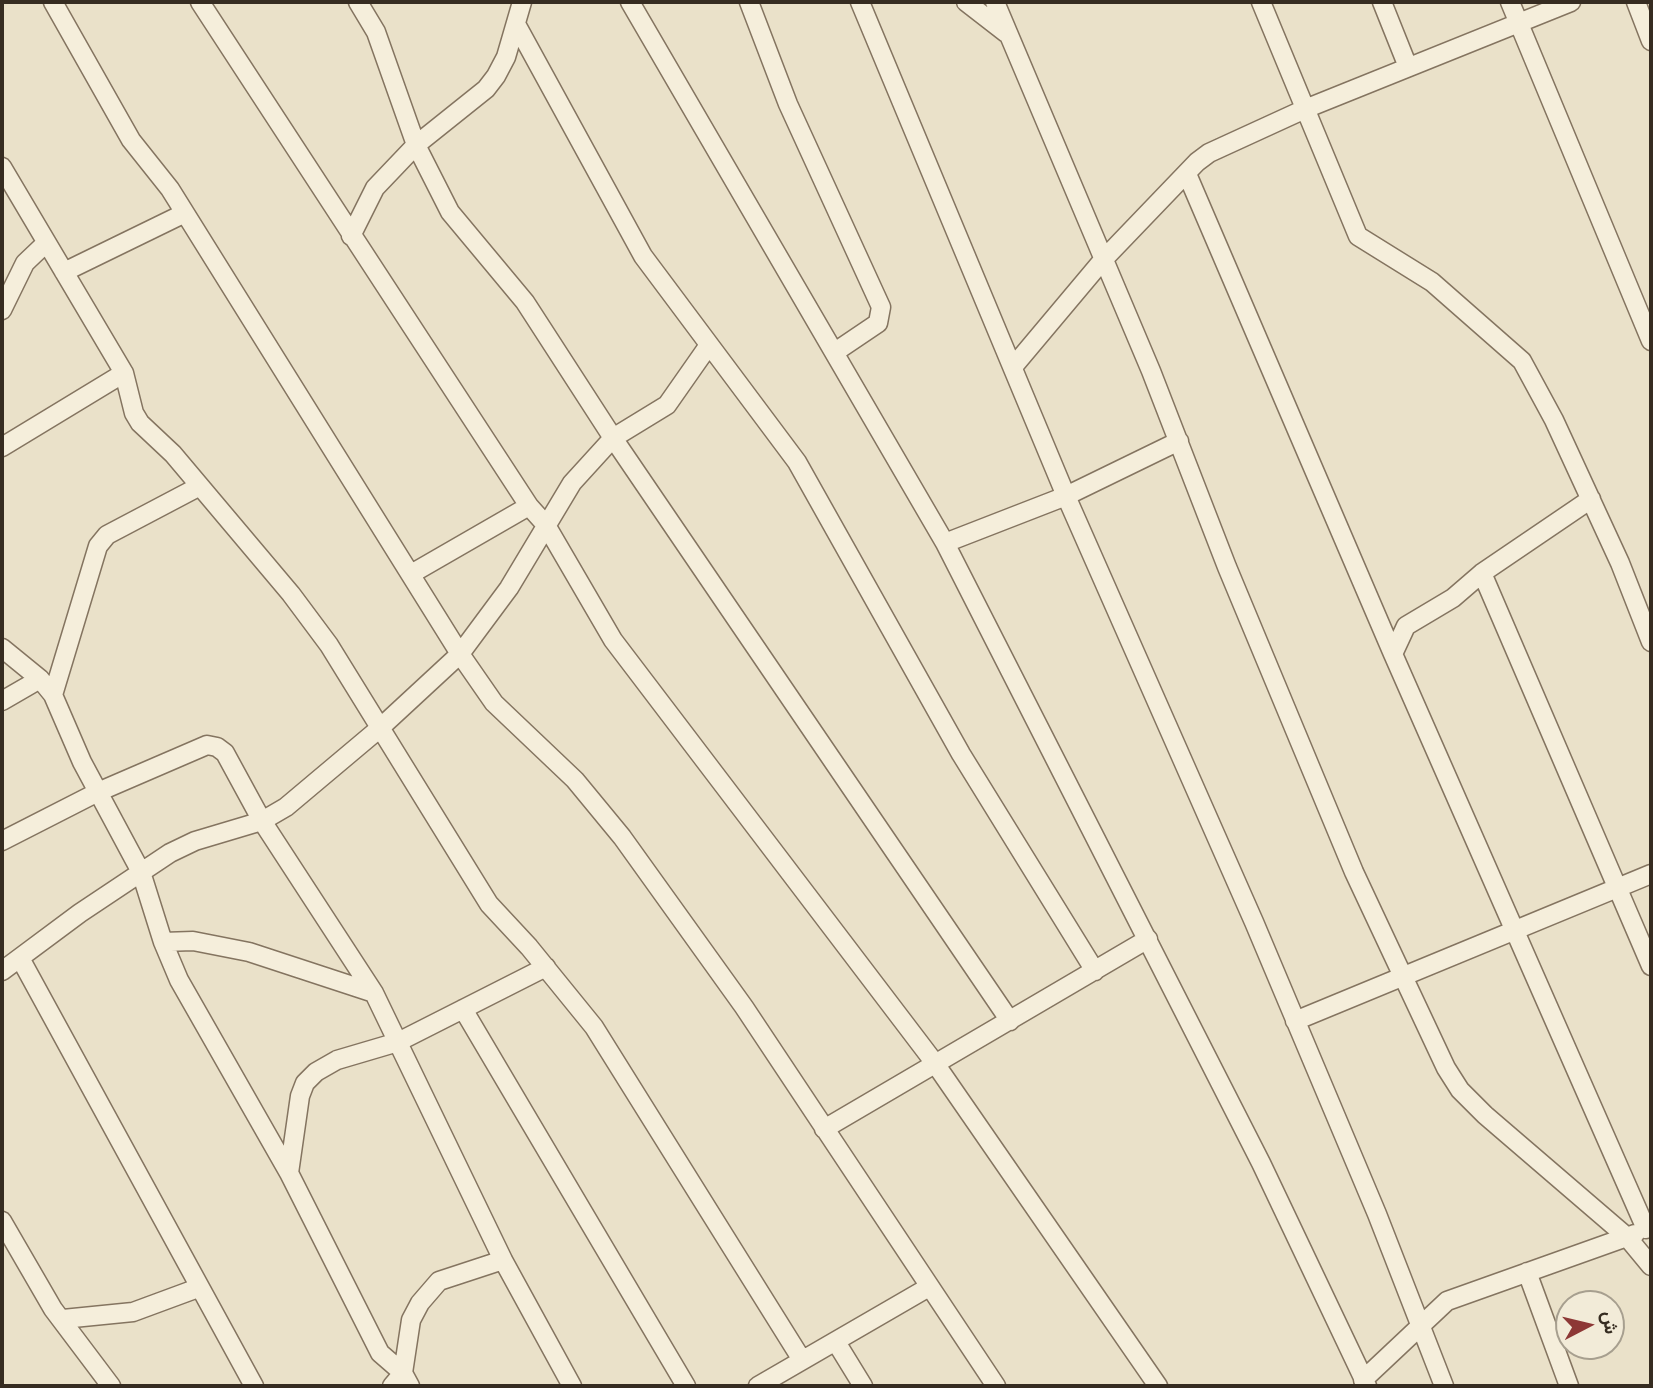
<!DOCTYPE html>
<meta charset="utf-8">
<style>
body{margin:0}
#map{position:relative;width:1653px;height:1388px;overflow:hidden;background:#eae1c9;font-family:Spectral,Vazirmatn,serif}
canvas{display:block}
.frame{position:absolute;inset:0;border:4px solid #362c21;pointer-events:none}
.north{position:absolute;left:1555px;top:1290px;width:70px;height:70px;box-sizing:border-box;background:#f2ebd8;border:2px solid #a79f8f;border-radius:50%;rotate:83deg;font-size:19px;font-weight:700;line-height:28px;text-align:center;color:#362c21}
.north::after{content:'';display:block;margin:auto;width:24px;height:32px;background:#8d3836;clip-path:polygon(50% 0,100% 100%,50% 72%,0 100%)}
</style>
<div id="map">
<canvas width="1653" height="1388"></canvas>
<div class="frame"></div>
<div class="north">ش</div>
</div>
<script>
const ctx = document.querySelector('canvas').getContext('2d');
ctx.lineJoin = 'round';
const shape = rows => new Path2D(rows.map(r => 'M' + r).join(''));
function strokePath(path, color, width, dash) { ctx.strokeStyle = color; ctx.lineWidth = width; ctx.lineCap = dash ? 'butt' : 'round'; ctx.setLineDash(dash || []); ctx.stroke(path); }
const street = shape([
 [53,2,131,140,170,189,460,654,494,703,575,780,622,837,744,1007,996,1386],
 [200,2,529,506,546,525,613,640,934,1062,1158,1386],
 [358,2,376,32,416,145,450,212,525,302,613,438,1010,1021],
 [630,2,945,543,1261,1163,1367,1386],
 [749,2,788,104,881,307,878,323,835,352],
 [860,2,1066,496,1254,922,1377,1214,1444,1386],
 [966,2,1006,33],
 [995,2,1151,371,1227,567,1354,872,1446,1068,1460,1090,1485,1115,1627,1237,1651,1266],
 [1261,2,1358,236,1432,282,1522,361,1554,420,1620,563,1651,642],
 [1382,2,1408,67],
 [1510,2,1651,341],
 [1636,2,1651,41],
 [516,24,643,256,797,462,961,754,1095,971],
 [2,167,124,373,134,413,140,423,173,454,291,594,329,645,489,904,529,947,594,1027,802,1360],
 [1187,174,1393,654,1646,1229],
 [351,236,375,188,416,145,486,89,496,76,506,57,522,2],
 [64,272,185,213],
 [2,310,25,263,46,243],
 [1013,367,1102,261,1197,162,1209,153,1305,109,1571,2],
 [2,447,124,373],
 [945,543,1066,496,1179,441],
 [1482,573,1651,966],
 [411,574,529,506],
 [2,648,40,679,53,695,82,762,141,872,163,942,179,980,289,1173,380,1353,403,1373,410,1386],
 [1393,654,1406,626,1453,598,1482,573,1591,499],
 [53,695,98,546,107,535,200,486],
 [2,701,40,679],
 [2,841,98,792,207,745,217,747,225,753,262,821,374,993,503,1260,572,1386],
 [163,942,193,941,249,952,374,993],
 [20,958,254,1386],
 [2,971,80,913,170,853,195,841,262,821,286,807,380,728,460,654,509,588,572,483,613,438,667,405,709,345],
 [463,1009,686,1386],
 [1295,1021,1651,874],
 [824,1129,1148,939],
 [289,1173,300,1096,305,1083,316,1072,337,1060,398,1042,546,967],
 [2,1221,53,1309,111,1386],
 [1527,1272,1569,1386],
 [63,1319,133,1312,198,1288],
 [836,1342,863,1386],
 [1363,1380,1447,1301,1635,1234],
 [392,1386,403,1373,411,1320,420,1303,439,1281,503,1260],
 [758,1386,929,1287]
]);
strokePath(street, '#847460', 21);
strokePath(street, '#f5eedb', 18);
</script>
